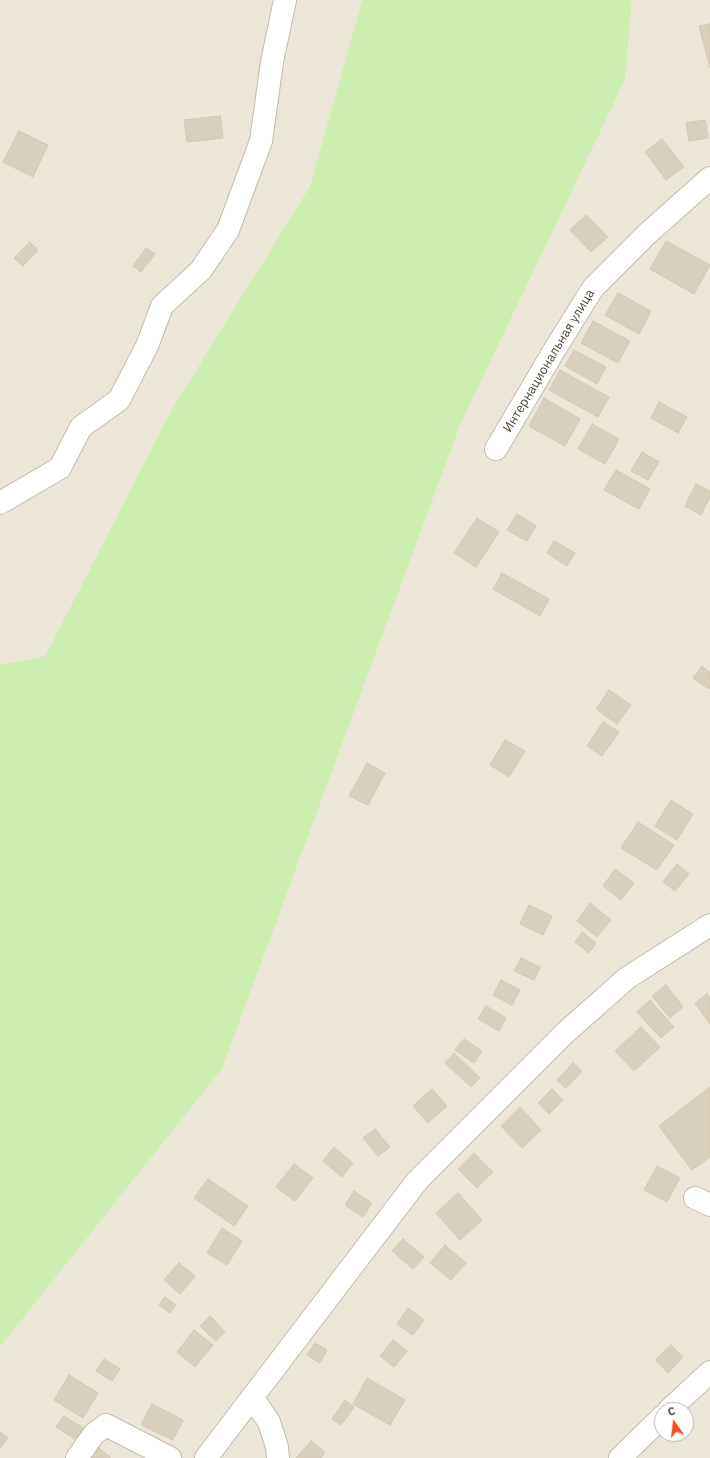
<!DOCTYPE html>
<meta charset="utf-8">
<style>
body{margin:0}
#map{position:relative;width:710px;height:1458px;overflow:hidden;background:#f6f3eb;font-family:"IBM Plex Sans",sans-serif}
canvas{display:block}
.north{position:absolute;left:654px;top:1402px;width:40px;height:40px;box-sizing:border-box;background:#fff;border:1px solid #b7b5af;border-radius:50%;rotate:346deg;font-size:11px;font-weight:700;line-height:16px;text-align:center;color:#4b4537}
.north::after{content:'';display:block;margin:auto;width:14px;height:18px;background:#ff4a19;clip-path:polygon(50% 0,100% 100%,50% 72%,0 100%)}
</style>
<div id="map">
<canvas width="710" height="1458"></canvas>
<div class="north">С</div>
</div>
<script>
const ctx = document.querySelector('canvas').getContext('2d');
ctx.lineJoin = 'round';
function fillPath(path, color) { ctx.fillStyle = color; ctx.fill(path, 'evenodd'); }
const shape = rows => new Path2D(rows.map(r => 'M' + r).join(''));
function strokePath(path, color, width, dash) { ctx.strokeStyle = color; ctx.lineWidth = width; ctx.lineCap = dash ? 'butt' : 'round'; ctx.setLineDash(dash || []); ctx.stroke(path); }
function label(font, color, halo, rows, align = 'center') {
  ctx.font = font + ' "IBM Plex Sans",sans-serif'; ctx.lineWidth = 3; ctx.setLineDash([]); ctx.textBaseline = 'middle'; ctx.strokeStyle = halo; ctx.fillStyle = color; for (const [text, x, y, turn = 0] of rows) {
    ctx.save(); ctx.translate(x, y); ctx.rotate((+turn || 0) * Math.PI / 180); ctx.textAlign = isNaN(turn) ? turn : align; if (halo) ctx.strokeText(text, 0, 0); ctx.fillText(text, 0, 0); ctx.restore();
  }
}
fillPath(shape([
 [0,0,362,0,310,186,172,409,45,656,0,665],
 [632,0,710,0,710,1458,0,1458,0,1347,222,1069,461,423,625,80],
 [662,1410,686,1410,686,1434,662,1434]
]), '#ebe6d8');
fillPath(shape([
 [362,0,632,0,625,80,461,423,222,1069,0,1347,0,665,45,656,172,409,310,186]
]), '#ceedb1');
const building = shape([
 [710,24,710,68,699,26,710,24],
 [220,116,223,138,187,142,184,120,220,116],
 [705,120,708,138,689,141,686,123,705,120],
 [19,131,48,145,33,177,3,162,19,131],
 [662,139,684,167,666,180,645,152,662,139],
 [586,215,608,237,591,252,570,230,586,215],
 [666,241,710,265,694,294,650,269,666,241],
 [30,242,38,250,23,266,14,258,30,242],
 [146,248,155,254,141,272,133,266,146,248],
 [618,293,651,311,639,334,605,315,618,293],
 [593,321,630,341,618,363,581,343,593,321],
 [574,350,606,367,597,384,565,366,574,350],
 [560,370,609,397,598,417,549,390,560,370],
 [544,398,580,419,565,446,529,426,544,398],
 [659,402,687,417,678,433,651,418,659,402],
 [592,424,619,439,605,464,578,449,592,424],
 [642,452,659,462,648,480,631,471,642,452],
 [616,470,650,489,639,509,604,490,616,470],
 [696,484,710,491,710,497,701,515,685,506,696,484],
 [517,514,536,526,527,541,507,530,517,514],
 [477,518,499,532,476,567,454,553,477,518],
 [554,541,575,553,567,566,547,553,554,541],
 [502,573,549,599,540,616,493,589,502,573],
 [702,666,710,673,710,687,709,689,693,678,702,666],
 [609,690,631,705,617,724,596,709,609,690],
 [603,722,619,732,602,756,587,746,603,722],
 [505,740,525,751,509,777,490,765,505,740],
 [367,763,385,773,368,805,349,796,367,763],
 [671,800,693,814,677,840,655,826,671,800],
 [638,822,674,845,657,870,621,848,638,822],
 [677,864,689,874,675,891,663,882,677,864],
 [615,869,634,883,621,900,603,886,615,869],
 [590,903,611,920,597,937,577,921,590,903],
 [529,905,552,916,543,935,520,924,529,905],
 [582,932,596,943,589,953,575,942,582,932],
 [521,958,540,967,534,980,514,971,521,958],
 [501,980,520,990,512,1005,493,995,501,980],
 [666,985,683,1007,670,1018,652,996,666,985],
 [707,994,710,998,710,1024,695,1003,707,994],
 [650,1000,674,1027,661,1038,637,1012,650,1000],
 [486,1006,506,1018,499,1031,478,1019,486,1006],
 [641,1027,660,1047,634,1071,615,1051,641,1027],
 [464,1039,482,1051,474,1063,455,1050,464,1039],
 [454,1053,480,1078,471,1087,445,1063,454,1053],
 [573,1063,582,1071,566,1088,557,1080,573,1063],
 [710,1087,710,1157,692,1170,659,1126,710,1087],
 [432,1089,447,1106,428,1123,413,1106,432,1089],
 [552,1089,563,1100,549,1114,538,1103,552,1089],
 [520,1107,541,1130,522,1148,501,1126,520,1107],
 [375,1129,390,1147,378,1156,363,1138,375,1129],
 [334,1147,353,1163,342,1177,323,1161,334,1147],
 [474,1153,493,1172,477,1188,458,1169,474,1153],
 [294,1164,313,1178,295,1201,276,1187,294,1164],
 [657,1166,680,1178,667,1202,644,1190,657,1166],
 [208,1179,248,1206,234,1226,194,1198,208,1179],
 [354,1191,372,1203,363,1217,345,1205,354,1191],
 [458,1193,482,1220,460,1240,436,1213,458,1193],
 [222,1228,242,1241,227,1265,207,1253,222,1228],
 [403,1239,424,1257,413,1269,392,1251,403,1239],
 [445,1245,466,1263,451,1280,430,1263,445,1245],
 [179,1263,195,1276,180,1294,164,1280,179,1263],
 [165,1297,176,1305,170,1313,159,1305,165,1297],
 [408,1308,424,1320,413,1335,397,1324,408,1308],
 [210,1316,225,1332,216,1341,200,1326,210,1316],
 [194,1330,213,1345,195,1367,177,1352,194,1330],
 [393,1340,407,1351,394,1367,380,1356,393,1340],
 [315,1343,327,1350,320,1363,307,1355,315,1343],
 [671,1345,683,1357,668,1373,655,1360,671,1345],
 [104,1359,120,1369,112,1381,96,1371,104,1359],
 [69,1375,98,1393,83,1418,54,1400,69,1375],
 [367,1378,405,1400,390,1425,353,1404,367,1378],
 [345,1400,354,1407,341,1425,332,1419,345,1400],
 [152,1404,183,1420,173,1440,141,1425,152,1404],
 [64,1416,83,1428,75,1439,56,1427,64,1416],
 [0,1432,8,1438,0,1448,0,1432],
 [311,1441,325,1452,321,1458,296,1458,311,1441],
 [99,1448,111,1458,91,1458,99,1448]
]);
fillPath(building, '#d9d0bf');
strokePath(building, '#d5c9b1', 1);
const minor = shape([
 [496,449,555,349,593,288,647,234,710,178],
 [0,503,60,468,81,427,119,400,147,346,162,306,201,270,228,230,261,141,272,62,285,0],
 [695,1198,710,1205],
 [252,1397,269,1422,277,1447,278,1458],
 [669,1410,710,1372],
 [77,1458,94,1434,106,1425,170,1458],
 [206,1458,417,1181,565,1033,627,978,710,925],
 [620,1458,662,1417]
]);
strokePath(minor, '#c3bcac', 24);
strokePath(minor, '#fff', 22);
label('13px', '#4b4537', '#fff', [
 ["Интернациональная улица",549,361,-59]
]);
</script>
